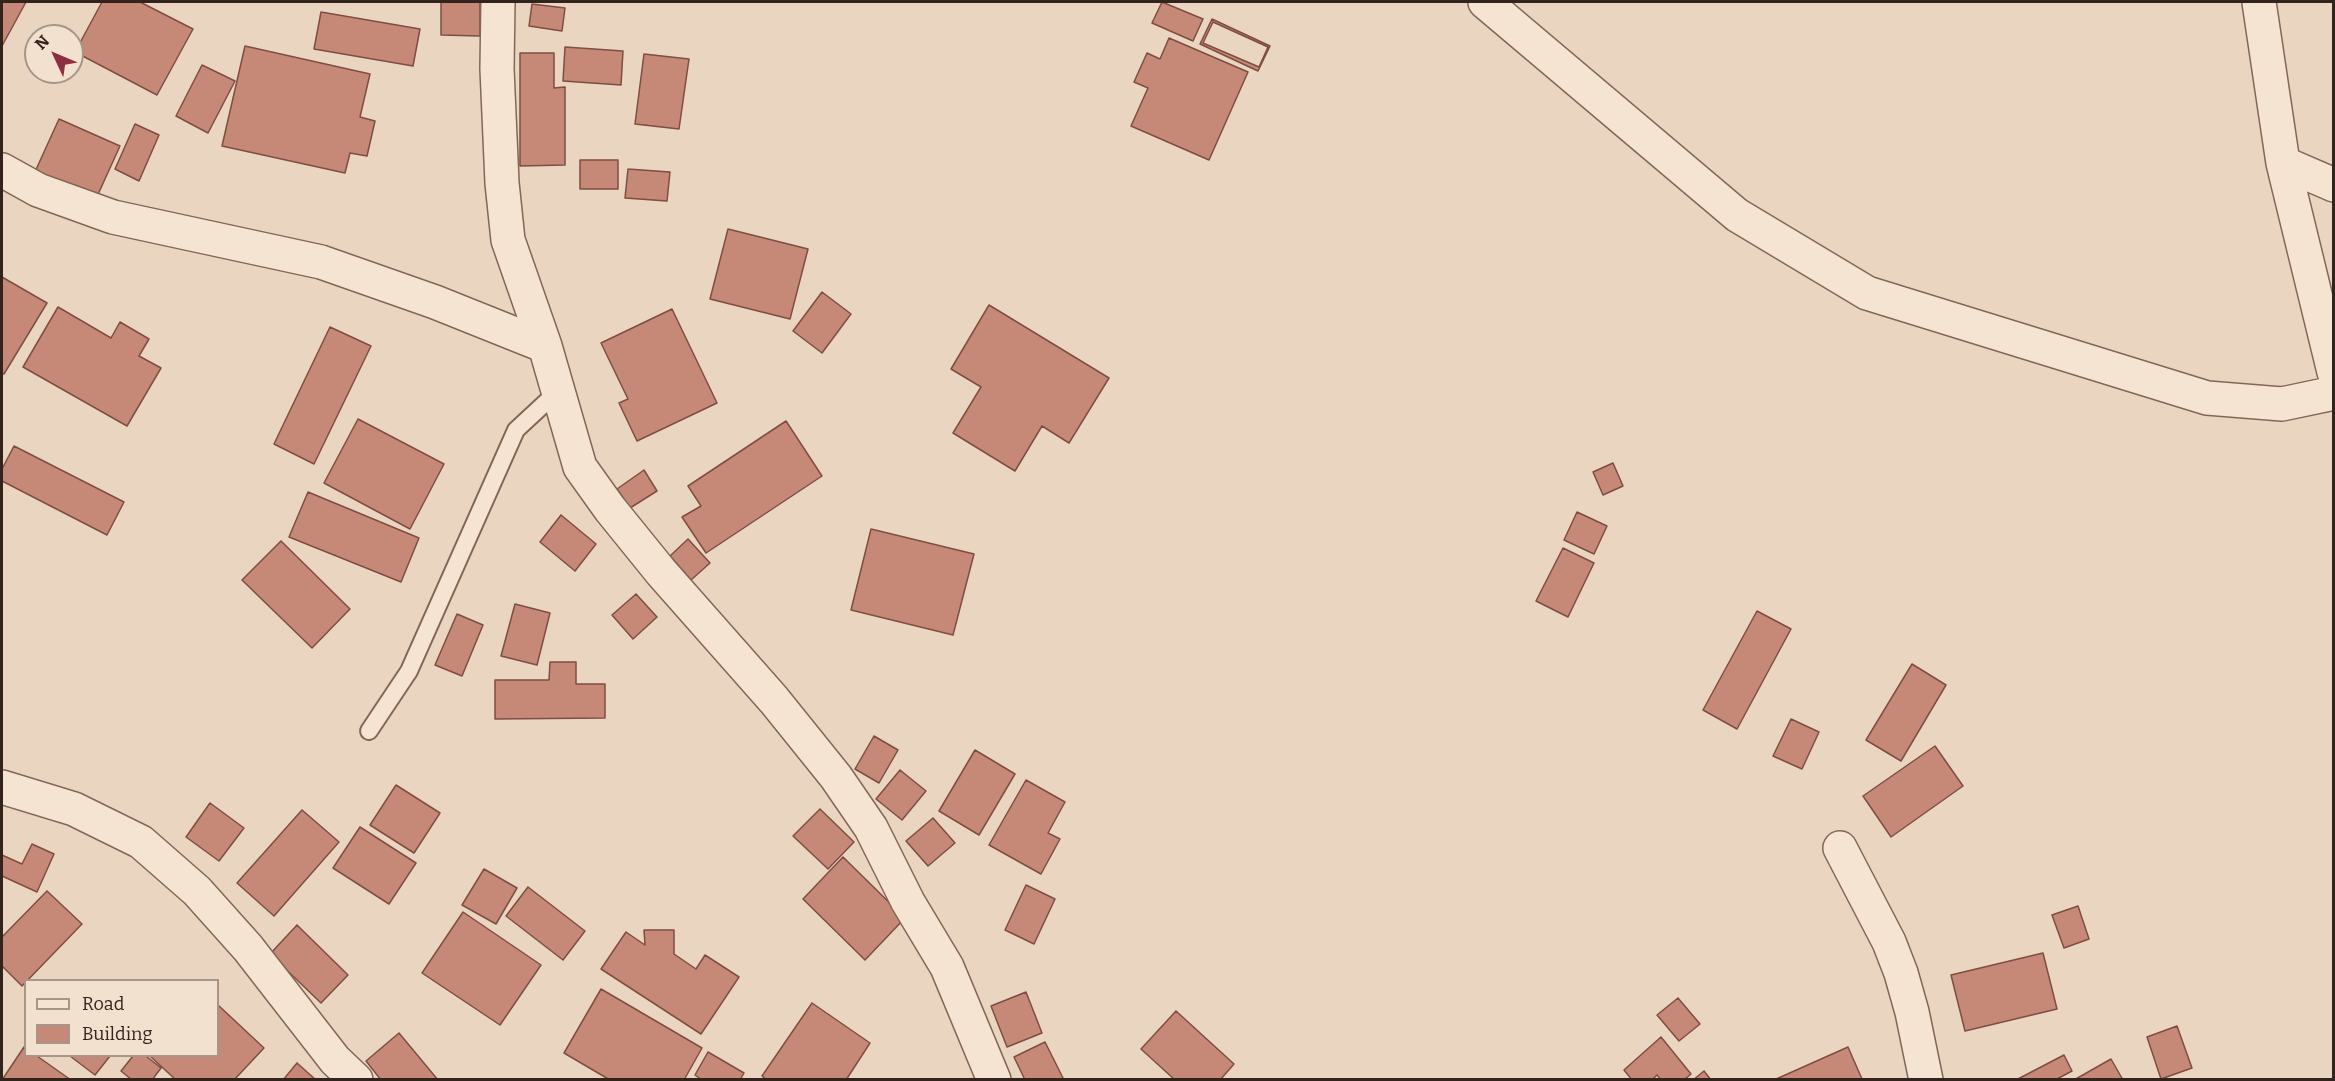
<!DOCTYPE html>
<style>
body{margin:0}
#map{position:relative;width:2335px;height:1081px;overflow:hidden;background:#ead5c0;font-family:Bitter,serif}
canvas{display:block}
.frame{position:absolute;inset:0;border:3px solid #33231d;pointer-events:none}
.legend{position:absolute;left:24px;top:979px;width:195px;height:78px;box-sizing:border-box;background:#f2e1cf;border:2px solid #a69588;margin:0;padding:8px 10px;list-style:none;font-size:18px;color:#33231d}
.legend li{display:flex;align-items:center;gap:12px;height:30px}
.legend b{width:30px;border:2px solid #a69588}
.north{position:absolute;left:24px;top:24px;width:60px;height:60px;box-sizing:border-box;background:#f2e1cf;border:2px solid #a69588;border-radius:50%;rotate:314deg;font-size:16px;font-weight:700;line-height:24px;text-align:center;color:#33231d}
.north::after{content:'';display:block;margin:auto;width:21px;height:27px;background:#8d2e41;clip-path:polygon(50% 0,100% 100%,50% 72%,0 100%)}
</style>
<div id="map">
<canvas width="2335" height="1081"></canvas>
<div class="frame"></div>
<ul class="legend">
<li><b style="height:8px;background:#f6e4d2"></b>Road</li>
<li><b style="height:16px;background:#c68978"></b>Building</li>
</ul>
<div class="north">N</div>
</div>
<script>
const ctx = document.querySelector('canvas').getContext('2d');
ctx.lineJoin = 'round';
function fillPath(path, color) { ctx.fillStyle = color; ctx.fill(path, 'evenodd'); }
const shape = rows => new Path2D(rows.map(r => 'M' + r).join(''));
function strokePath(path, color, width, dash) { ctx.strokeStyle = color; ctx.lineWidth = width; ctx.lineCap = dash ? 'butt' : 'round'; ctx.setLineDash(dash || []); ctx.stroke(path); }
const building = shape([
 [2,2,26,2,2,46,2,2],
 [102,2,140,2,193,29,157,95,75,52,102,2],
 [441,2,480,2,480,36,441,35,441,2],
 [1162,2,1203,19,1193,41,1152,23,1162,2],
 [532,4,565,8,562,31,529,26,532,4],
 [321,12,420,29,413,66,314,49,321,12],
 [1212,19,1270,46,1258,71,1200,44,1212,19],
 [1213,22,1268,47,1259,67,1203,43,1213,22],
 [1169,38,1248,72,1209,160,1131,126,1148,88,1134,82,1147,53,1160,59,1169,38],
 [245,46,370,74,360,117,375,121,367,156,350,153,345,173,222,146,245,46],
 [565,47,623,51,621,85,563,81,565,47],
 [520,53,554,53,554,88,565,87,565,165,520,166,520,53],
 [644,54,689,59,679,129,635,124,644,54],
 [202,65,235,81,208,133,176,116,202,65],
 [59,119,120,146,95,201,34,174,59,119],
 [135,124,159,135,139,181,115,169,135,124],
 [580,160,618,160,618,189,580,189,580,160],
 [628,169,670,172,667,201,625,198,628,169],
 [728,229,808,249,790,319,710,299,728,229],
 [2,277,47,303,4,374,2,373,2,277],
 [822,292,851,314,822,353,793,331,822,292],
 [989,305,1109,378,1069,443,1042,426,1015,471,953,433,981,387,951,369,989,305],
 [58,307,111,338,120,322,149,339,139,356,161,368,127,426,23,367,58,307],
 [672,309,717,403,637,441,619,403,628,399,601,343,672,309],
 [330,327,371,346,314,464,274,444,330,327],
 [358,419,444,464,410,529,324,483,358,419],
 [786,421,822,476,706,553,682,517,701,506,688,486,786,421],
 [14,446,124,502,107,535,2,481,2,469,14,446],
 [1613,463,1623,486,1603,495,1593,472,1613,463],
 [644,470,657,491,630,508,617,489,644,470],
 [308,492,419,538,401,582,289,537,308,492],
 [1577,512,1607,526,1594,554,1564,540,1577,512],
 [561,515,596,544,575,571,540,542,561,515],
 [871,529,974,554,953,635,851,610,871,529],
 [688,539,710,563,691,580,670,556,688,539],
 [281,541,350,609,312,648,242,580,281,541],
 [1563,548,1594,563,1568,617,1536,601,1563,548],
 [636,594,657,617,633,639,612,615,636,594],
 [515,604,550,613,537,665,501,656,515,604],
 [1757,611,1791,629,1737,729,1703,710,1757,611],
 [457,614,483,625,462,676,435,665,457,614],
 [550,662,576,662,576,684,605,684,605,718,495,719,495,680,549,680,550,662],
 [1912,664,1946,685,1901,761,1866,740,1912,664],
 [1791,719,1819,732,1802,769,1773,756,1791,719],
 [874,736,898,750,879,783,855,769,874,736],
 [1935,746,1963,786,1891,837,1863,796,1935,746],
 [975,750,1015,774,979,835,939,811,975,750],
 [900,770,926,791,902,820,876,799,900,770],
 [1026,780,1065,802,1048,833,1060,839,1041,874,989,845,1026,780],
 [396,785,440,813,414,853,370,825,396,785],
 [210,803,244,828,219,861,186,837,210,803],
 [820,809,854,842,828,869,793,836,820,809],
 [302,810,339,842,274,916,237,883,302,810],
 [933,818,955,843,928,866,906,841,933,818],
 [360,827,416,863,389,904,333,868,360,827],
 [32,844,54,854,37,892,2,876,2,855,22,864,32,844],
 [843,857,905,918,865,960,803,899,843,857],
 [484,869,517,888,496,924,462,905,484,869],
 [1026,885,1055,899,1034,944,1005,930,1026,885],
 [528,887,585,931,563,960,506,916,528,887],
 [47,891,82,924,22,986,2,966,2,937,47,891],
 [2078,906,2089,939,2064,948,2052,915,2078,906],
 [463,912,541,965,500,1025,422,973,463,912],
 [297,925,348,975,321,1003,270,954,297,925],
 [644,930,674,930,674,954,696,969,705,955,739,977,701,1034,601,969,626,932,645,945,644,930],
 [2043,953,2057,1009,1965,1031,1951,975,2043,953],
 [601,989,702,1048,684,1080,610,1080,564,1053,601,989],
 [1026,992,1042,1033,1007,1047,991,1006,1026,992],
 [1678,998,1700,1024,1679,1041,1657,1015,1678,998],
 [812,1003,870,1043,846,1080,767,1080,762,1076,812,1003],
 [218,1005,264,1048,234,1080,176,1080,150,1056,218,1056,218,1005],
 [1176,1011,1234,1064,1220,1080,1175,1080,1141,1049,1176,1011],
 [2177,1026,2192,1068,2161,1079,2147,1037,2177,1026],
 [399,1033,438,1080,381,1080,366,1061,399,1033],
 [1661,1037,1691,1074,1684,1080,1661,1080,1657,1075,1652,1080,1632,1080,1624,1070,1661,1037],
 [1045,1042,1064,1080,1025,1080,1014,1057,1045,1042],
 [24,1047,26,1056,37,1056,71,1080,2,1080,24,1047],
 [1848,1047,1862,1079,1774,1080,1848,1047],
 [708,1052,744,1073,740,1080,702,1080,695,1075,708,1052],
 [2064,1055,2072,1071,2055,1080,2016,1080,2064,1055],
 [70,1056,110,1056,95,1075,70,1056],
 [133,1056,146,1056,161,1068,152,1080,132,1080,121,1071,133,1056],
 [2111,1059,2123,1080,2074,1080,2111,1059],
 [297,1063,316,1080,283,1080,297,1063],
 [1704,1071,1711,1080,1693,1080,1704,1071]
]);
fillPath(building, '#c68978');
strokePath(building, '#7f4d41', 1.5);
const service = shape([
 [369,731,409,671,516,430,558,391]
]);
const minor = shape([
 [498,2,497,69,502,183,508,240,545,346,580,467,610,509,661,572,774,700,836,777,871,828,908,902,947,967,994,1080],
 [1485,2,1737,215,1867,293,2207,398,2282,404,2334,393],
 [2259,2,2283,163,2334,372],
 [2283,163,2334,185],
 [2,170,38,190,113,217,321,262,435,302,545,346],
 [2,787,74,809,141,842,197,891,248,948,335,1060,356,1080],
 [1840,848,1889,942,1901,973,1912,1012,1926,1080]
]);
strokePath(service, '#826759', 20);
strokePath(minor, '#826759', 36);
strokePath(service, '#f6e4d2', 16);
strokePath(minor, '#f6e4d2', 33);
</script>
